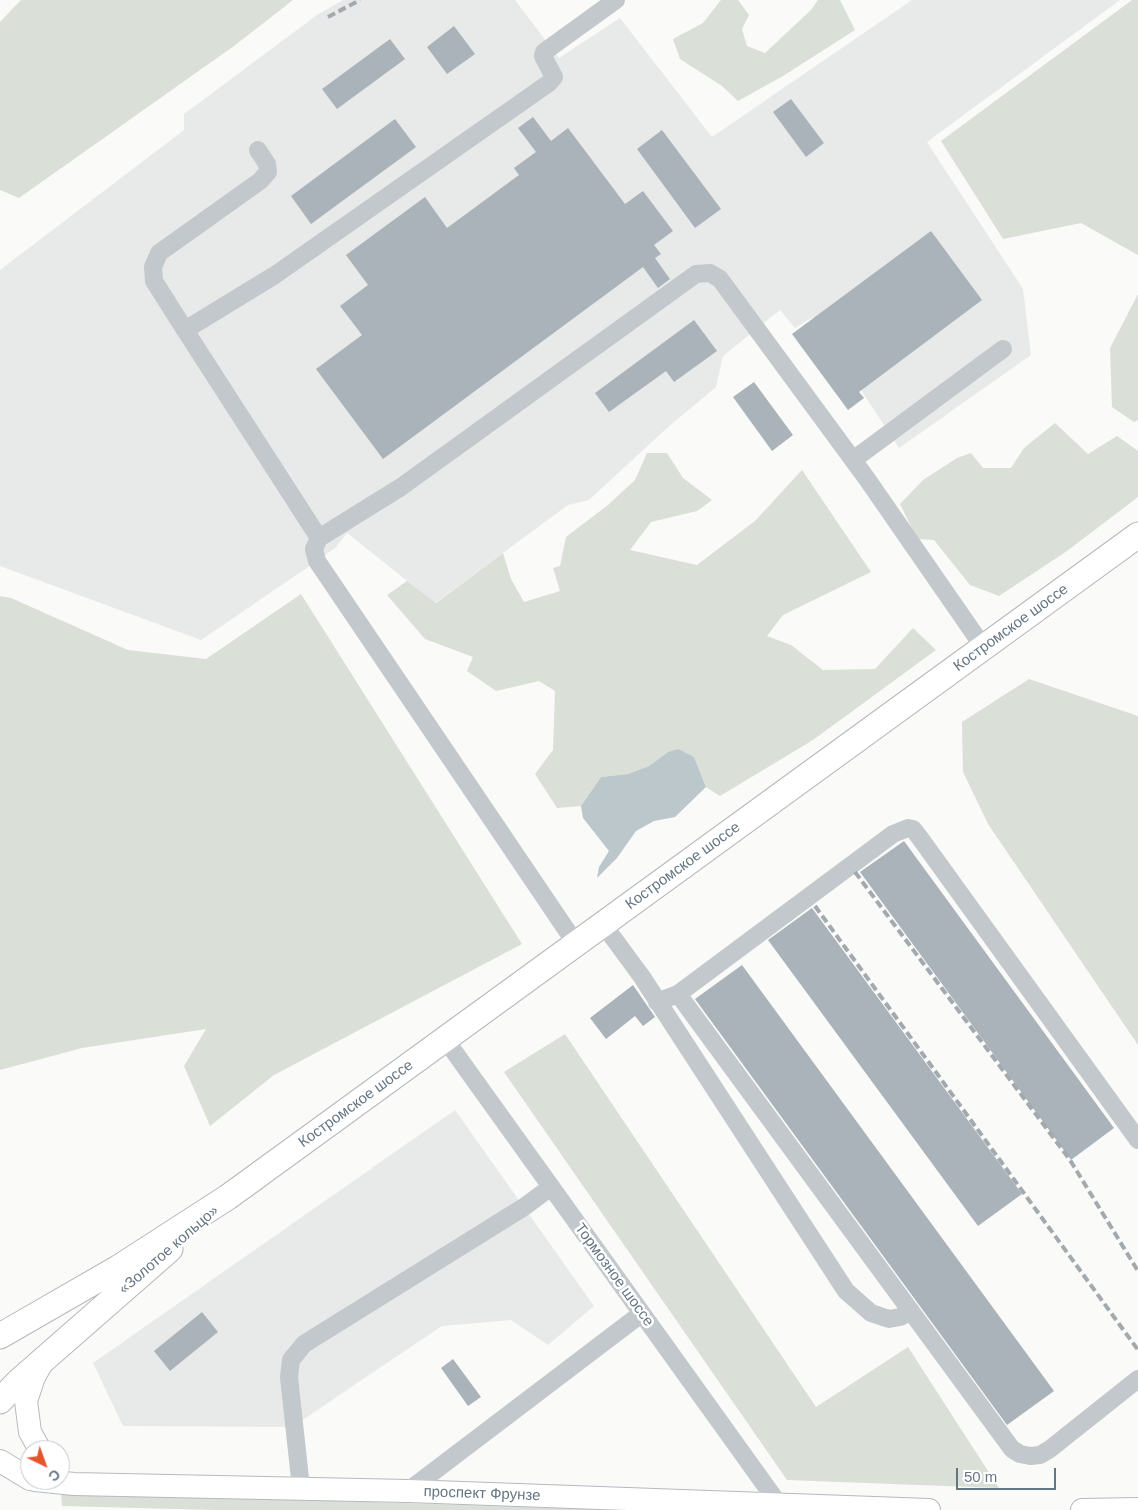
<!DOCTYPE html>
<meta charset="utf-8">
<style>
body{margin:0}
#map{position:relative;width:1138px;height:1510px;overflow:hidden;background:#fafaf8;font-family:Arial,sans-serif}
canvas{display:block}
.north{position:absolute;left:20px;top:1440px;width:50px;height:50px;box-sizing:border-box;background:#fff;border:1px solid #c1c8cd;border-radius:50%;rotate:138deg;font-size:14px;font-weight:700;line-height:20px;text-align:center;color:#657683}
.north::after{content:'';display:block;margin:auto;width:18px;height:22px;background:#e4572e;clip-path:polygon(50% 0,100% 100%,50% 72%,0 100%)}
.scale{position:absolute;left:956px;top:1468px;width:100px;height:22px;box-sizing:border-box;border:2px solid #657683;border-top:0;padding-left:6px;font-size:15px;line-height:18px;white-space:nowrap;color:#657683;-webkit-text-stroke:4px #fff;paint-order:stroke}
</style>
<div id="map">
<canvas width="1138" height="1510"></canvas>
<div class="north">С</div>
<div class="scale">50 m</div>
</div>
<script>
const ctx = document.querySelector('canvas').getContext('2d');
ctx.lineJoin = 'round';
function fillPath(path, color) { ctx.fillStyle = color; ctx.fill(path, 'evenodd'); }
const shape = rows => new Path2D(rows.map(r => 'M' + r).join(''));
function strokePath(path, color, width, dash) { ctx.strokeStyle = color; ctx.lineWidth = width; ctx.lineCap = dash ? 'butt' : 'round'; ctx.setLineDash(dash || []); ctx.stroke(path); }
function label(font, color, halo, rows, align = 'center') {
  ctx.font = font + ' Arial,sans-serif'; ctx.lineWidth = 5; ctx.setLineDash([]); ctx.textBaseline = 'middle'; ctx.strokeStyle = halo; ctx.fillStyle = color; for (const [text, x, y, turn = 0] of rows) {
    ctx.save(); ctx.translate(x, y); ctx.rotate((+turn || 0) * Math.PI / 180); ctx.textAlign = isNaN(turn) ? turn : align; if (halo) ctx.strokeText(text, 0, 0); ctx.fillText(text, 0, 0); ctx.restore();
  }
}
fillPath(shape([
 [343,0,515,0,559,58,620,18,712,137,912,0,1120,0,927,142,1023,289,1031,355,899,448,813,317,795,328,780,310,723,356,716,387,667,428,589,500,568,505,435,603,347,533,336,547,317,561,201,640,0,566,0,270,184,130,184,114,317,15],
 [455,1110,594,1306,548,1345,511,1320,442,1326,292,1427,123,1426,93,1363]
]), '#e8e9e9');
fillPath(shape([
 [21,0,293,0,234,46,19,198,0,190,0,22],
 [721,0,738,0,749,15,742,29,747,46,765,53,811,10,818,0,840,0,855,30,783,76,738,101,722,86,680,59,673,39,703,23],
 [1132,0,1138,0,1138,255,1081,223,1003,239,941,141],
 [1138,294,1138,420,1134,422,1112,407,1110,348],
 [1055,423,1088,454,1117,436,1138,451,1138,497,1067,551,999,596,970,585,934,540,917,539,900,504,923,480,957,458,971,453,983,468,1011,468,1024,448],
 [647,453,667,453,683,478,712,500,697,511,651,522,630,550,697,565,755,521,802,470,871,572,783,615,767,636,791,645,823,670,875,669,913,628,936,650,813,740,720,796,706,787,694,757,668,752,649,766,628,774,601,777,581,806,557,808,535,774,553,750,555,691,539,681,496,691,467,671,473,657,425,639,387,595,407,581,436,603,503,553,511,579,524,602,560,591,553,568,560,566,566,537,608,505,635,480],
 [301,594,522,944,274,1075,210,1126,184,1066,206,1029,82,1048,0,1070,0,596,11,598,128,650,206,659],
 [1029,679,1138,716,1138,1045,988,824,963,772,962,722],
 [565,1034,816,1407,908,1347,999,1488,787,1480,504,1072],
 [61,1492,618,1510,215,1510,62,1506]
]), '#dadfd7');
fillPath(shape([
 [678,749,694,757,706,787,675,817,654,821,636,831,617,858,597,878,599,867,609,851,583,818,581,806,601,777,628,774,649,766,668,752]
]), '#bbc7cb');
fillPath(shape([
 [454,26,475,54,447,74,427,47],
 [390,39,405,59,337,109,322,89],
 [791,99,824,143,806,157,773,112],
 [533,117,551,141,568,128,625,204,643,191,673,231,654,245,661,254,655,258,670,279,658,288,643,267,383,459,316,369,362,335,340,306,368,285,346,255,425,197,447,228,519,175,514,168,536,152,518,128],
 [395,119,416,147,311,224,291,196],
 [662,130,721,209,695,228,637,149],
 [931,231,982,300,859,392,864,398,848,410,792,334],
 [694,320,717,351,674,382,666,371,609,412,595,393],
 [754,382,793,435,772,451,733,397],
 [904,841,1114,1128,1071,1160,860,872],
 [812,908,1022,1194,978,1226,768,940],
 [742,965,1054,1391,1007,1425,695,999],
 [633,985,655,1017,643,1026,635,1016,606,1039,590,1018],
 [202,1312,218,1332,170,1371,154,1351],
 [453,1359,481,1397,468,1406,441,1368]
]), '#aab3b9');
const major = shape([
 [40,1450,30,1432,26,1401,34,1377,43,1361],
 [0,1461,30,1479],
 [35,1480,74,1484,408,1491,929,1510],
 [1082,1510,1138,1509]
]);
const highway = shape([
 [0,1336,118,1268,228,1197,1138,535],
 [0,1401,18,1382,170,1249]
]);
strokePath(major, '#b5babe', 24);
strokePath(highway, '#b4b9bd', 27);
strokePath(shape([
 [258,150,267,164,268,172,260,181,159,253,153,267,154,281,185,330,275,275,549,83,554,77,543,56,544,52,616,0],
 [185,330,319,538],
 [853,460,1003,349],
 [603,924,642,977,846,1291,871,1313,889,1319,900,1317,911,1311],
 [576,944,317,561,314,549,319,538,401,487,696,274,710,273,720,279,867,479,984,648],
 [678,994,1012,1449,1020,1454,1030,1456,1040,1455,1050,1449,1138,1379],
 [657,1002,678,994,893,834,908,828,913,829,920,838,1138,1140],
 [445,1039,783,1510],
 [301,1488,289,1377,291,1360,304,1344,524,1207,551,1187],
 [408,1491,641,1314]
]), '#c3c8cc', 18);
strokePath(major, '#fff', 22);
strokePath(highway, '#fff', 25);
strokePath(shape([
 [328,17,360,0],
 [855,872,1070,1160,1138,1271],
 [815,906,1138,1350]
]), '#a2aab0', 4, [8, 4]);
label('15px', '#657683', '#fff', [
 ["Костромское шоссе",1011,628,-36],
 ["Костромское шоссе",683,866,-36],
 ["Костромское шоссе",356,1104,-36],
 ["«Золотое кольцо»",169,1250,-41],
 ["Тормозное шоссе",614,1275,54],
 ["проспект Фрунзе",482,1494,2]
]);
</script>
